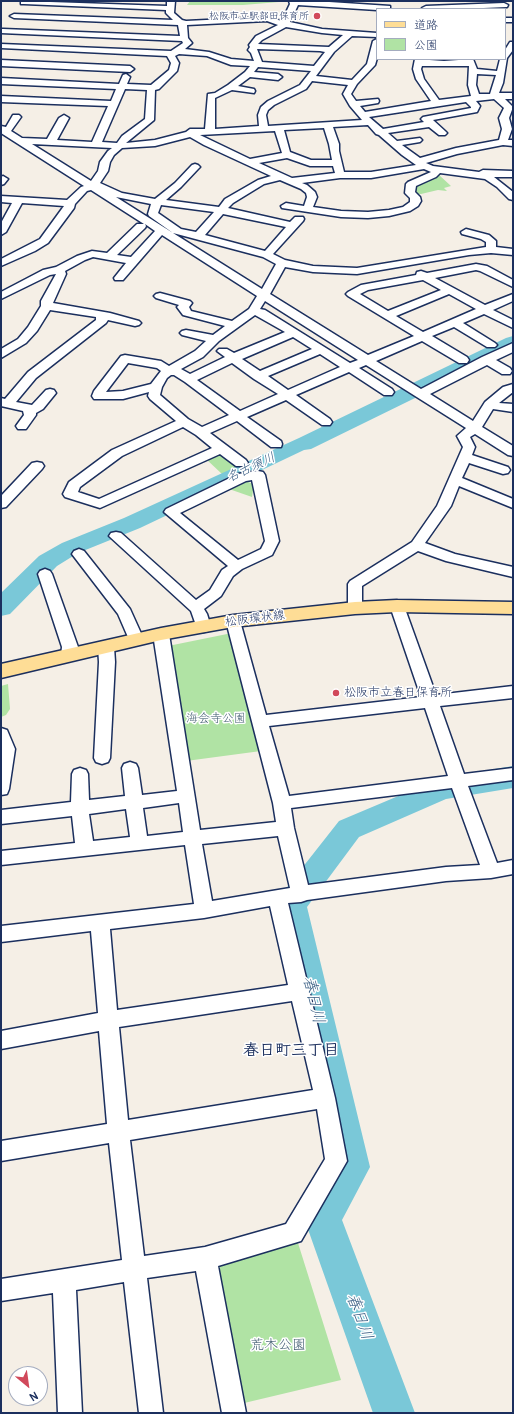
<!DOCTYPE html>
<meta charset="utf-8">
<style>
body{margin:0}
#map{position:relative;width:514px;height:1414px;overflow:hidden;background:#f5efe6;font-family:Pangolin,"Klee One",sans-serif}
canvas{display:block}
.frame{position:absolute;inset:0;border:2px solid #1b2f5e;pointer-events:none}
.legend{position:absolute;left:376px;top:8px;width:130px;height:52px;box-sizing:border-box;background:#fff;border:1px solid #a4acbf;margin:0;padding:5px 7px;list-style:none;font-size:12px;color:#1b2f5e}
.legend li{display:flex;align-items:center;gap:8px;height:20px}
.legend b{width:20px;border:1px solid #a4acbf}
.north{position:absolute;left:8px;top:1366px;width:40px;height:40px;box-sizing:border-box;background:#fff;border:1px solid #a4acbf;border-radius:50%;rotate:151deg;font-size:11px;font-weight:700;line-height:16px;text-align:center;color:#1b2f5e}
.north::after{content:'';display:block;margin:auto;width:14px;height:18px;background:#d1495b;clip-path:polygon(50% 0,100% 100%,50% 72%,0 100%)}
</style>
<div id="map">
<canvas width="514" height="1414"></canvas>
<div class="frame"></div>
<ul class="legend">
<li><b style="height:5px;background:#fedd96"></b>道路</li>
<li><b style="height:11px;background:#b0e3a4"></b>公園</li>
</ul>
<div class="north">N</div>
</div>
<script>
const ctx = document.querySelector('canvas').getContext('2d');
ctx.lineJoin = 'round';
function fillPath(path, color) { ctx.fillStyle = color; ctx.fill(path, 'evenodd'); }
const shape = rows => new Path2D(rows.map(r => 'M' + r).join(''));
function strokePath(path, color, width, dash) { ctx.strokeStyle = color; ctx.lineWidth = width; ctx.lineCap = dash ? 'butt' : 'round'; ctx.setLineDash(dash || []); ctx.stroke(path); }
function label(font, color, halo, rows, align = 'center') {
  ctx.font = font + ' Pangolin,"Klee One",sans-serif'; ctx.lineWidth = 3; ctx.setLineDash([]); ctx.textBaseline = 'middle'; ctx.strokeStyle = halo; ctx.fillStyle = color; for (const [text, x, y, turn = 0] of rows) {
    ctx.save(); ctx.translate(x, y); ctx.rotate((+turn || 0) * Math.PI / 180); ctx.textAlign = isNaN(turn) ? turn : align; if (halo) ctx.strokeText(text, 0, 0); ctx.fillText(text, 0, 0); ctx.restore();
  }
}
fillPath(shape([
 [190,1,291,1,243,5,187,5],
 [438,174,451,186,444,188,447,191,438,190,421,194,415,194,413,191,416,184],
 [217,455,224,456,237,467,222,474,206,459],
 [245,481,254,484,252,497,229,489],
 [232,633,261,751,186,761,168,646],
 [8,684,10,709,6,715,1,717,1,686],
 [298,1243,341,1380,240,1404,213,1266]
]), '#b0e3a4');
fillPath(shape([
 [513,336,513,350,311,449,304,450,140,528,78,553,57,566,10,614,1,616,1,593,39,556,62,543,124,518,299,438,506,338,513,336],
 [513,766,513,788,446,799,359,837,307,907,370,1167,342,1220,415,1413,373,1413,304,1218,310,1205,333,1165,276,905,280,896,339,821,441,778,513,766]
]), '#7ac8d8');
const minor = shape([
 [21,1,167,6,167,1,175,1,174,13,182,20,186,21,267,17,282,21,290,4,289,1,314,1,390,6,390,9,377,10,298,5,290,22,322,29,377,33,377,37,352,36,334,52,316,76,352,80,367,64,373,41,377,39,377,58,375,65,357,84,351,94,356,101,378,99,379,101,378,103,360,106,365,112,431,101,416,79,413,69,415,59,444,61,473,59,477,69,497,71,500,59,505,59,505,50,510,42,513,42,513,50,507,58,503,83,499,93,513,93,513,99,505,99,513,107,509,118,512,129,508,140,513,140,513,146,503,145,457,154,426,163,433,166,479,172,483,170,513,171,513,177,494,177,513,192,513,200,509,199,497,187,485,179,440,173,436,177,416,186,415,192,420,197,421,201,418,206,410,211,389,216,368,218,341,217,282,208,281,206,286,203,304,206,307,197,306,193,301,189,280,180,264,184,233,203,228,208,290,222,295,217,303,217,304,219,303,221,273,254,285,260,313,266,357,268,486,247,486,242,481,239,462,234,461,232,466,229,489,235,496,241,496,247,513,249,513,255,491,253,469,255,357,274,313,272,285,267,270,294,368,355,414,336,348,296,346,294,348,292,361,285,416,275,417,272,421,271,427,273,476,264,487,266,513,280,513,287,480,271,476,270,435,278,485,305,513,294,513,301,493,310,513,320,513,328,484,314,463,323,495,343,497,345,495,347,487,347,454,327,432,336,467,357,469,360,467,363,459,363,422,341,376,361,421,389,482,357,513,343,513,352,496,360,510,368,512,371,510,374,502,374,487,365,430,394,473,421,485,402,503,387,513,384,513,392,499,403,513,404,513,412,493,409,482,427,513,446,513,456,508,455,475,434,470,437,475,447,472,455,508,467,510,470,508,473,503,474,469,463,462,478,513,499,513,508,459,486,451,506,425,543,455,554,513,567,513,577,446,561,418,551,362,586,362,608,360,611,355,613,350,611,348,608,348,584,350,581,412,542,437,506,463,447,457,436,466,428,366,365,359,368,392,389,394,392,392,395,384,395,349,372,296,395,330,419,332,422,330,425,322,425,286,400,247,417,281,441,282,444,281,447,271,447,237,421,210,433,246,460,248,463,246,466,236,466,220,454,100,508,65,497,63,494,69,482,112,450,176,421,150,399,148,396,149,392,123,399,94,399,92,396,94,391,121,356,125,355,161,361,169,366,195,351,206,341,182,335,180,333,182,331,186,330,213,335,225,326,183,315,177,307,179,305,156,298,154,296,156,294,160,293,190,301,192,303,189,307,191,311,232,321,249,309,257,296,162,235,123,280,115,280,114,278,126,263,93,257,85,260,65,271,66,274,53,303,110,313,139,321,141,323,139,325,135,326,108,320,106,323,36,378,16,402,32,405,46,390,50,389,54,390,56,393,43,409,36,413,36,415,26,429,18,429,16,426,24,415,23,411,1,406,1,398,5,399,28,372,96,320,96,317,50,310,37,331,26,343,1,358,1,349,18,339,28,327,41,306,41,301,56,274,50,275,1,299,1,292,43,270,56,267,77,256,92,251,107,253,137,224,144,224,91,190,87,191,75,204,74,208,48,243,35,251,1,266,1,259,40,239,64,206,22,203,6,232,1,235,1,223,12,203,1,202,1,196,67,200,81,187,84,186,1,133,1,126,6,127,13,115,19,115,21,117,11,131,22,138,47,139,59,118,64,115,69,118,57,140,92,142,108,106,1,102,1,96,111,101,116,89,1,84,1,78,119,84,123,75,126,74,130,77,127,84,151,85,169,70,171,63,167,56,1,48,1,44,171,51,183,43,182,41,1,33,1,29,3,29,180,36,178,25,14,18,10,16,14,14,173,20,166,13,166,10,24,4,21,4,21,1],
 [267,21,278,25,256,36,249,45,250,47,248,50,251,53,254,61,231,59,209,52,185,49,192,43,188,38,187,25,267,21],
 [286,27,322,33,343,35,329,47,258,44,262,40,286,27],
 [257,49,320,51,325,52,314,66,262,62,257,49],
 [179,54,207,56,231,65,250,66,245,72,228,85,215,93,208,94,205,129,190,129,186,132,155,140,126,143,154,120,155,90,159,89,177,71,179,63,175,56,179,54],
 [422,66,469,66,468,85,471,96,439,100,424,79,421,69,422,66],
 [258,67,311,71,300,85,268,101,261,107,258,115,259,126,215,129,215,98,232,90,254,93,255,91,254,89,238,86,250,77,278,80,282,77,278,74,254,72,258,67],
 [477,74,496,75,490,94,479,94,476,85,477,74],
 [312,81,348,85,343,94,350,106,362,120,268,126,266,115,268,110,274,105,306,89,312,81],
 [125,89,147,90,145,119,122,136,117,143,102,142,125,89],
 [494,99,504,108,499,118,502,129,499,140,456,148,420,158,402,145,420,142,422,140,420,138,397,141,388,133,429,127,439,135,445,135,447,133,445,131,433,120,477,112,480,106,476,101,494,99],
 [466,102,471,107,471,108,423,117,421,119,424,122,383,129,369,117,466,102],
 [368,125,376,134,379,135,402,155,416,165,371,172,344,172,339,151,339,144,333,127,368,125],
 [324,128,329,144,332,160,311,160,290,152,284,130,324,128],
 [275,131,282,153,250,159,200,135,275,131],
 [190,137,204,145,271,176,258,180,225,199,219,207,166,200,181,187,198,169,200,167,198,165,195,164,192,165,175,183,155,199,122,193,100,183,108,171,110,162,114,155,122,148,155,146,190,137],
 [32,144,112,148,108,151,100,162,98,171,91,181,32,144],
 [287,158,310,166,333,166,335,173,292,178,259,163,287,158],
 [424,169,431,172,408,182,406,184,405,193,410,198,410,202,403,207,389,210,368,212,341,211,313,207,317,197,315,192,307,185,302,183,340,178,371,178,424,169],
 [116,197,151,204,148,214,149,216,173,233,116,197],
 [161,205,214,212,196,232,181,229,158,213,161,205],
 [223,214,286,227,265,251,205,235,223,214],
 [145,224,155,231,131,257,117,255,145,228,146,226,145,224],
 [173,233,263,257,276,264,262,289,173,233],
 [423,280,441,290,388,311,360,294,368,290,423,280],
 [449,294,476,309,423,332,396,316,449,294],
 [265,301,358,360,350,363,265,310,260,309,265,301],
 [255,315,285,332,234,353,227,349,219,349,217,351,225,357,190,374,181,369,203,357,219,341,255,315],
 [293,337,312,349,260,371,242,359,293,337],
 [320,354,340,367,288,390,268,376,320,354],
 [128,363,157,368,161,371,151,384,123,391,106,392,128,363],
 [232,363,254,379,278,394,240,411,197,380,232,363],
 [171,375,174,375,185,382,229,415,202,427,188,419,160,395,162,387,167,378,171,375],
 [183,427,196,435,212,448,99,499,78,492,80,487,122,456,183,427],
 [504,3,508,5,507,7,460,9,422,8,426,6,504,3],
 [505,18,513,18,513,22,505,22,505,18],
 [1,60,130,66,134,69,130,72,1,66,1,60],
 [3,176,8,179,4,184,1,185,1,177,3,176],
 [37,462,42,463,44,466,42,469,6,507,1,508,1,496,32,463,37,462],
 [258,471,263,472,265,475,279,541,272,555,242,569,233,576,221,596,204,609,207,614,211,627,208,631,203,632,198,631,191,611,109,536,111,533,116,532,121,533,196,600,210,590,222,570,228,566,164,512,166,509,238,474,258,471],
 [252,480,265,541,261,549,238,560,180,513,246,481,252,480],
 [79,549,84,551,130,609,144,640,141,644,136,645,131,644,118,614,72,554,74,551,79,549],
 [45,569,50,571,52,574,78,647,74,659,69,660,64,659,61,655,62,647,38,574,40,571,45,569],
 [397,601,402,603,404,606,436,695,513,686,513,698,440,706,464,774,513,768,513,780,468,786,497,863,513,860,513,874,491,878,446,881,307,900,301,902,288,903,335,1098,347,1161,301,1241,218,1266,246,1413,222,1413,196,1271,147,1278,163,1413,139,1413,124,1282,76,1290,82,1413,58,1413,53,1293,1,1301,1,1279,122,1260,109,1143,1,1161,1,1141,107,1124,99,1031,1,1049,1,1031,98,1013,91,931,1,942,1,926,194,904,185,845,1,865,1,851,75,843,72,816,1,824,1,810,71,802,72,774,74,770,80,768,86,770,88,774,89,800,125,796,122,768,124,764,130,762,136,764,138,768,142,795,177,791,153,634,156,630,161,629,166,630,169,634,200,830,276,822,273,803,226,621,228,617,233,616,238,617,240,621,266,715,421,697,390,606,392,603,397,601],
 [425,708,448,776,289,796,269,726,425,708],
 [452,788,480,865,446,867,308,885,294,828,291,808,452,788],
 [179,803,183,832,147,836,143,808,179,803],
 [126,809,130,837,93,841,89,814,126,809],
 [278,836,290,888,212,901,202,844,278,836],
 [270,906,288,985,117,1010,110,929,204,918,270,906],
 [292,1001,313,1090,128,1120,119,1027,292,1001],
 [317,1109,325,1159,286,1224,205,1247,144,1256,130,1140,317,1109],
 [106,642,111,643,114,647,115,662,110,758,108,762,102,764,96,762,94,758,99,662,98,647,101,643,106,642],
 [1,728,7,730,15,749,9,789,7,794,1,795,1,728]
]);
const major = shape([
 [397,600,513,602,513,614,397,612,355,614,233,627,161,640,1,678,1,664,161,628,233,615,355,602,397,600]
]);
strokePath(minor, '#1b2f5e', 3);
strokePath(major, '#1b2f5e', 3);
fillPath(minor, '#fff');
fillPath(major, '#fedd96');
for (const [x, y, r, color] of [
 [317,16,4,"#d1495b"],
 [336,693,4,"#d1495b"]
]) { const dot = new Path2D(); dot.arc(x, y, r, 0, 2 * Math.PI); ctx.fillStyle = color; ctx.fill(dot); strokePath(dot, '#fff', 1.5); }
label('10px', '#1b2f5e', '#fff', [
 ["松阪市立駅部田保育所",309,16]
], 'right');
label('12px', '#1b2f5e', '#fff', [
 ["松阪環状線",255,619,-7]
]);
label('12px', '#1b2f5e', '#fff', [
 ["松阪市立春日保育所",344,693]
], 'left');
label('12px', '#405c70', '#fff', [
 ["海会寺公園",216,719]
]);
label('italic 13px', '#385d83', '#fff', [
 ["名古須川",251,468,-25]
]);
label('14px', '#405c70', '#fff', [
 ["荒木公園",278,1345]
]);
label('italic 16px', '#385d83', '#fff', [
 ["春日川",313,1000,77],
 ["春日川",359,1317,70]
]);
label('bold 16px', '#1b2f5e', '#fff', [
 ["春日町三丁目",291,1051]
]);
</script>
